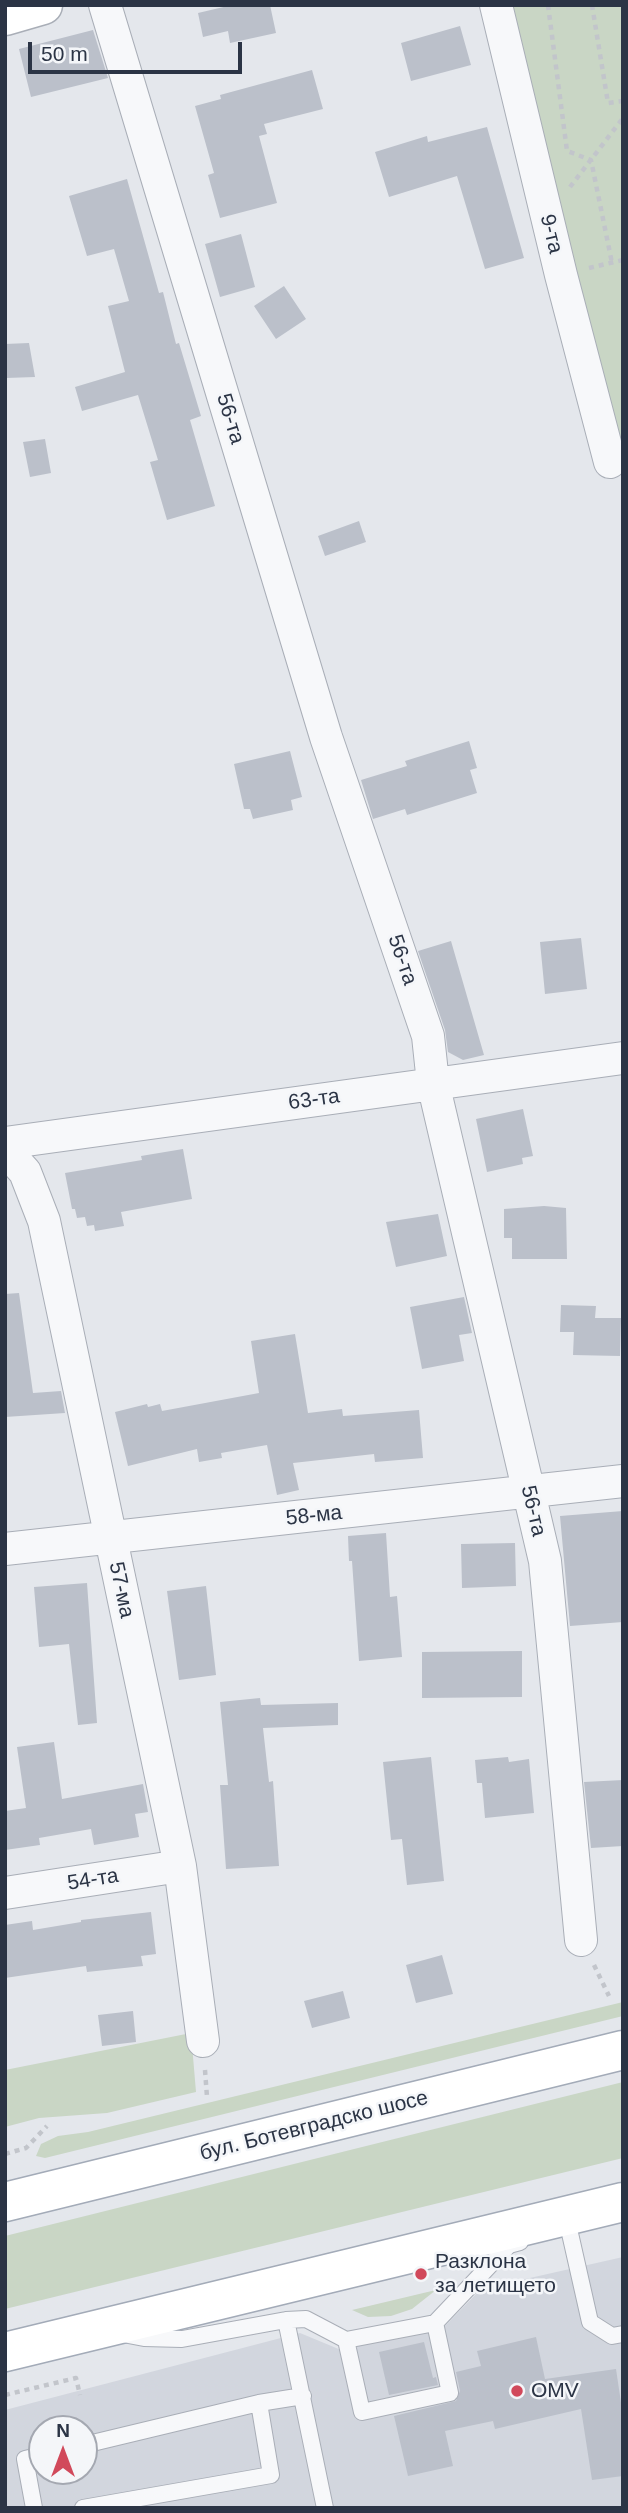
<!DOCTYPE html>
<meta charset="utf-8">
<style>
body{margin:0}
#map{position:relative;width:628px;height:2513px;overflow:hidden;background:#e4e7ec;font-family:Arial,sans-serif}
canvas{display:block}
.frame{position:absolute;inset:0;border:7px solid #2b3445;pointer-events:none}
.north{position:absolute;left:28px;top:2415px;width:70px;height:70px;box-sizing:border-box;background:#f4f6f9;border:2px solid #a4a8b1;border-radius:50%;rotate:0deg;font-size:19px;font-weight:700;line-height:28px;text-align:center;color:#2b3445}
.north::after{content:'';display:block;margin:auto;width:24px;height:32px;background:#d1495b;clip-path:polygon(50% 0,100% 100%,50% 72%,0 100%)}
.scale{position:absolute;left:28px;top:42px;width:214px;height:32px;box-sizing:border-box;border:4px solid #2b3445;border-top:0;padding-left:9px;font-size:21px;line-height:24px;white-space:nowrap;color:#2b3445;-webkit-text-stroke:5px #f4f6f9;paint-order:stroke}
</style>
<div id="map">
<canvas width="628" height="2513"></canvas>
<div class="frame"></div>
<div class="north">N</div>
<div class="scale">50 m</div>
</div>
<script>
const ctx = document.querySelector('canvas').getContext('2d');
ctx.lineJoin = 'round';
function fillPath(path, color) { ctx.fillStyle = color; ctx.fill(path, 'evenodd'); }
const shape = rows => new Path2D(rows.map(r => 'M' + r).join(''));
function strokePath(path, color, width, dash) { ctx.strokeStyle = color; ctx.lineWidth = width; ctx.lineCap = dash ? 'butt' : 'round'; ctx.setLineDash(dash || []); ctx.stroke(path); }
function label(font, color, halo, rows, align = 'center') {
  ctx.font = font + ' Arial,sans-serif'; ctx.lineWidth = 5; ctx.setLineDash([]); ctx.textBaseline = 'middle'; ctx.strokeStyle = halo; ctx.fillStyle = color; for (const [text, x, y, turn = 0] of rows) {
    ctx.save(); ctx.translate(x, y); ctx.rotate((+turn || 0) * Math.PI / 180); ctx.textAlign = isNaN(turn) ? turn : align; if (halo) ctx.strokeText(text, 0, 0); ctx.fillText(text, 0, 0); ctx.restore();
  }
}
fillPath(shape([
 [623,2257,623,2508,5,2508,5,2410,300,2333,341,2350,444,2327,481,2289],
 [42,2429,84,2429,84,2471,42,2471]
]), '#d2d6de');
fillPath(shape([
 [496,5,623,5,623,459],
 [623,2002,623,2016,45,2158,36,2156,41,2144,58,2136,88,2132],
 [191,2033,196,2092,107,2113,39,2118,5,2127,5,2070],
 [623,2082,623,2158,5,2309,5,2236],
 [436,2290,412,2309,391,2316,368,2317,352,2310]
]), '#c9d6c5');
fillPath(shape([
 [232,5,270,5,276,33,230,43,228,31,203,37,198,13],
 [460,26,471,65,411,81,401,43],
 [93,30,108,78,31,97,19,49],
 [312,70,323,109,264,124,267,134,259,136,277,203,220,218,208,175,214,173,195,106,221,99,220,95],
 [487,127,524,258,485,269,457,176,389,197,375,152,427,136,428,142],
 [127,179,159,293,163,292,176,344,179,343,201,416,190,420,215,506,167,520,150,462,158,460,138,395,82,411,75,387,125,372,108,306,129,301,114,249,87,256,69,196],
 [241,234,255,287,220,297,205,244],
 [284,286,306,319,276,339,254,306],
 [29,343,35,377,6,378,5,344],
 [45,439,51,473,30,477,23,442],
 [359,521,366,542,325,556,318,536],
 [469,741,477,768,470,770,477,793,407,815,405,809,373,819,361,780,407,766,405,761],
 [290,751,302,797,291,800,293,810,253,819,250,809,244,809,234,764],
 [581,938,587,989,545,994,540,942],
 [451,941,484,1055,463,1060,448,1052,445,1030,418,951],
 [523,1109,533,1156,522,1158,523,1164,487,1172,476,1119],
 [183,1149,192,1199,121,1212,124,1226,95,1231,94,1225,87,1226,85,1217,77,1218,75,1209,72,1209,65,1173,142,1160,141,1156],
 [544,1206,566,1208,567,1259,512,1259,512,1238,504,1238,504,1209],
 [438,1214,447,1256,396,1267,386,1222],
 [19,1293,33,1393,61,1391,65,1413,5,1417,5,1294],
 [464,1297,472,1333,459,1335,464,1361,422,1369,410,1307],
 [561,1305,596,1306,595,1318,621,1318,620,1356,573,1355,574,1332,560,1332],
 [295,1334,308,1413,342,1409,343,1416,419,1410,423,1458,375,1462,374,1454,293,1463,299,1490,277,1495,267,1445,221,1453,222,1458,199,1462,197,1449,128,1466,115,1412,147,1404,148,1407,160,1404,162,1411,259,1393,251,1341],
 [623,1511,623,1622,570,1626,560,1516],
 [386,1533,390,1597,397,1596,402,1657,359,1661,352,1561,349,1561,348,1536],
 [515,1543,516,1586,462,1588,461,1544],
 [87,1583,97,1723,78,1725,69,1644,39,1647,34,1587],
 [206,1586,216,1675,179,1680,167,1591],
 [522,1651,522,1697,422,1698,422,1652],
 [260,1698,261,1705,338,1703,338,1725,263,1728,269,1782,273,1781,279,1866,226,1869,220,1785,228,1785,220,1702],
 [54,1742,62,1799,143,1784,148,1812,135,1814,139,1837,94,1845,91,1829,39,1838,40,1845,5,1850,5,1811,26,1808,17,1747],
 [431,1757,444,1881,407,1885,402,1839,391,1840,383,1762],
 [508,1757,509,1762,529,1759,534,1813,485,1818,482,1783,477,1783,475,1760],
 [623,1780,623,1846,591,1848,584,1782],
 [151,1912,156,1954,141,1956,143,1966,87,1972,86,1966,5,1978,5,1925,32,1921,33,1930,81,1922,81,1920],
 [442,1955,453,1994,416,2003,406,1965],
 [343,1991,350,2018,312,2028,304,2001],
 [133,2011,136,2042,102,2046,98,2015],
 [536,2337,545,2379,616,2369,623,2416,623,2476,592,2480,581,2409,495,2429,493,2421,445,2431,453,2466,408,2476,394,2416,456,2401,460,2391,456,2372,481,2366,477,2351],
 [424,2342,433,2378,436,2377,438,2385,389,2395,379,2352]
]), '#bbc0ca');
const lane = shape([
 [569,2229,590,2322,612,2336,623,2334],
 [286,2320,325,2508],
 [123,2334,144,2338,182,2339,286,2320,306,2319,346,2340,435,2323,509,2245,520,2242],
 [346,2340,362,2412,450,2393,435,2323],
 [84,2445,259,2403,303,2396],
 [34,2508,25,2459,42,2455],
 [83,2508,271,2475,259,2403]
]);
const street = shape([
 [105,5,326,737,428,1036,433,1083,545,1561,581,1940],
 [496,5,561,275,610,462],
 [5,1143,623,1058],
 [5,1150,25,1172,44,1221,180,1866,203,2041],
 [5,1549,623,1481],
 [5,1893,180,1866]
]);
const secondary = shape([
 [5,16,43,5]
]);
const primary = shape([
 [5,2202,623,2050],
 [5,2352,623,2202]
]);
strokePath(lane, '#a9aeb7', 18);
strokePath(street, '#a9aeb7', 34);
strokePath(secondary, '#a9aeb7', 41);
strokePath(primary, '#a3abb8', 41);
strokePath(shape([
 [548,5,567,151,591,160,612,263],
 [592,5,608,103,623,101],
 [623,5,623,7],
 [570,187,623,118],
 [589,268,623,260],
 [594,1965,609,1996],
 [205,2070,207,2097],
 [5,2154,26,2148,47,2126],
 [5,2395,76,2378,80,2395]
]), '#c2c5cb', 4.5, [5, 5]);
strokePath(lane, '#f7f8fa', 16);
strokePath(street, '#f7f8fa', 32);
strokePath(secondary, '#fff', 38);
strokePath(primary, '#fff', 38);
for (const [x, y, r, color] of [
 [421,2274,7,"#d1495b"],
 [517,2391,7,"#d1495b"]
]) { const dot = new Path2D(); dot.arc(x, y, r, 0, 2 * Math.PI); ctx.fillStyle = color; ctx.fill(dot); strokePath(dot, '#f4f6f9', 2.5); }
label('21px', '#2b3445', '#f4f6f9', [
 ["9-та",551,234,76],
 ["56-та",230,419,73],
 ["56-та",402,960,71],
 ["63-та",314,1100,-8],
 ["56-та",533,1511,77],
 ["58-ма",314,1516,-6],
 ["57-ма",121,1590,78],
 ["54-та",93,1880,-9],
 ["бул. Ботевградско шосе",314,2126,-14]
]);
label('21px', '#2b3445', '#f4f6f9', [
 ["Разклона",435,2262],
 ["за летището",435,2286],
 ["OMV",531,2391]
], 'left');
</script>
